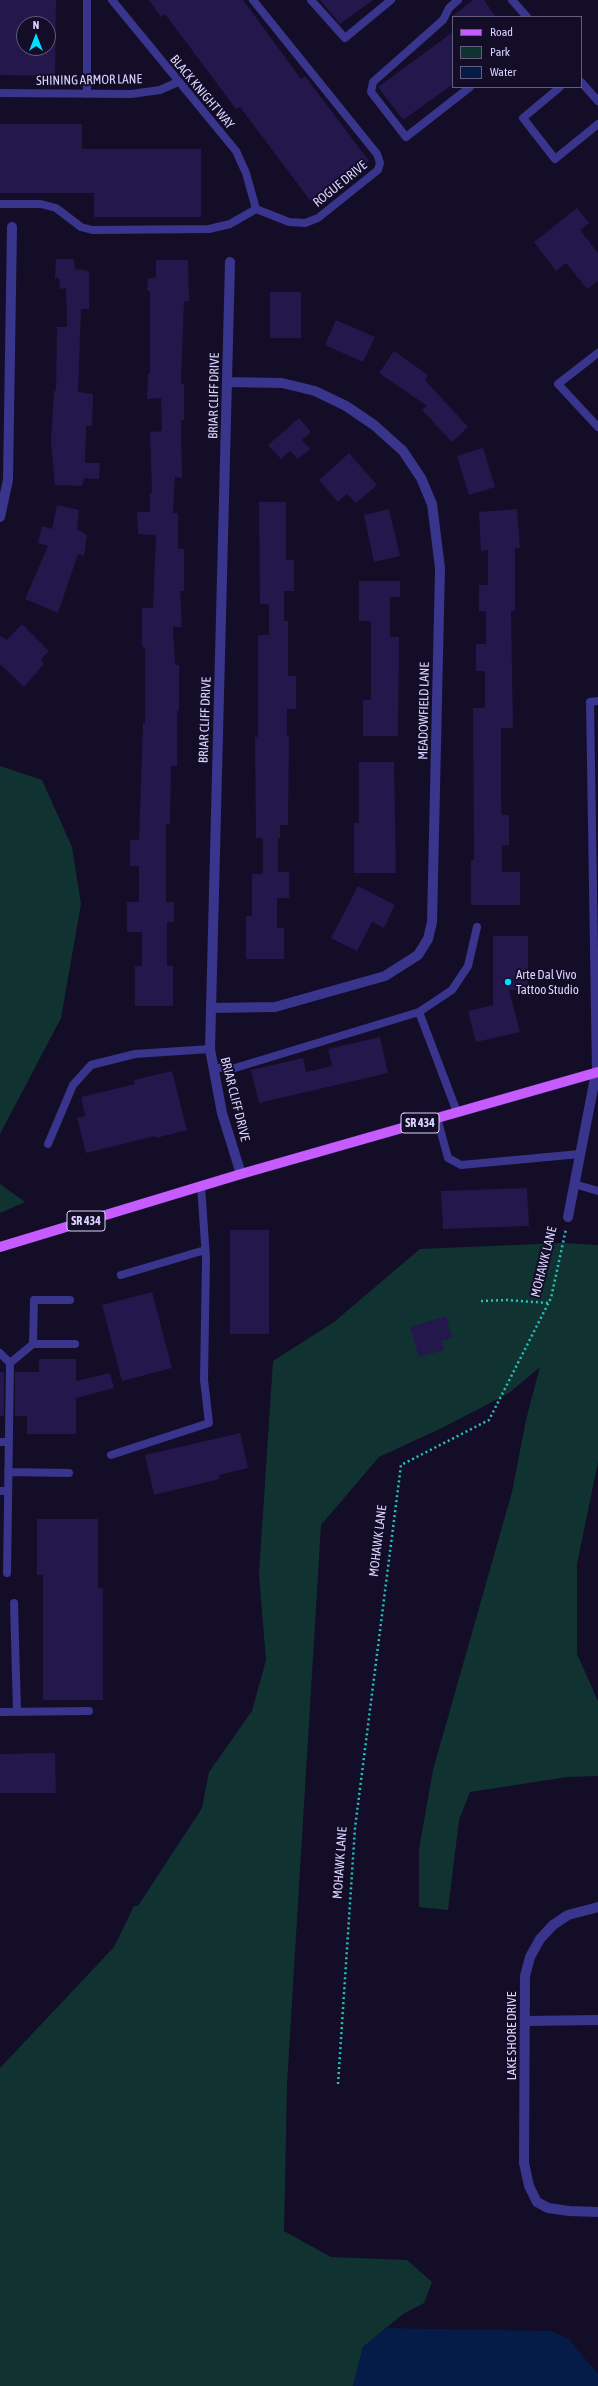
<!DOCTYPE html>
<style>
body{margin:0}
#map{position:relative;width:598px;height:2386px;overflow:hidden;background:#130d28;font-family:"Asap Condensed",sans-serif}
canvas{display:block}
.legend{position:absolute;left:452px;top:16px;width:130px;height:72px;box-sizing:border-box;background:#130d28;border:1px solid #635d7e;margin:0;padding:5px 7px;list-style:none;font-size:12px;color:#dad4ff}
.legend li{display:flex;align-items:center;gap:8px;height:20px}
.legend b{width:20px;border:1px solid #635d7e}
.north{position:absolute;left:16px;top:16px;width:40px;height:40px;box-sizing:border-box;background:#130d28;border:1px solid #635d7e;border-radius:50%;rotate:0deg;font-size:11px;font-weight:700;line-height:16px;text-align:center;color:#dad4ff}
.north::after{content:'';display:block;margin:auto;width:14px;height:18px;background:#00dfff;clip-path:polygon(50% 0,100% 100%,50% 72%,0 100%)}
</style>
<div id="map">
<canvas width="598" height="2386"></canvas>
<ul class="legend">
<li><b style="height:5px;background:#c65bff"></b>Road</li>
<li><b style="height:11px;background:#103332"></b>Park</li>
<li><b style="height:11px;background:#051c49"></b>Water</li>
</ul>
<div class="north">N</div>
</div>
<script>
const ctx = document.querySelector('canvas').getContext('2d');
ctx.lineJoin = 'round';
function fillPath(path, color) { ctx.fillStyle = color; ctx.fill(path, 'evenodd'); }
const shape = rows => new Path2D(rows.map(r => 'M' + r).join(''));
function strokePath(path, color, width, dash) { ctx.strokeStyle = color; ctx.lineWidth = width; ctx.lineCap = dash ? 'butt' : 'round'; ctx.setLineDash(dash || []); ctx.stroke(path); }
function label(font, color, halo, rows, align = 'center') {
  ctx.font = font + ' "Asap Condensed",sans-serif'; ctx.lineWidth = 4; ctx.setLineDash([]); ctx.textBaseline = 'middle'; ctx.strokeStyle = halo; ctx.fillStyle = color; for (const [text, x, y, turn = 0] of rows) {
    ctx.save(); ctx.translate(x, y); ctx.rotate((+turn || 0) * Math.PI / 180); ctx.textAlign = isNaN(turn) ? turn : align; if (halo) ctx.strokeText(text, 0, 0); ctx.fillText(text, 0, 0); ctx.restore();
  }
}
fillPath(shape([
 [0,766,42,780,72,847,81,904,61,1018,0,1134],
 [0,1184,25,1202,0,1213],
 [562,1243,598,1245,598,1462,577,1564,577,1654,598,1701,598,1776,567,1777,470,1792,459,1820,448,1910,419,1907,419,1849,433,1770,512,1492,526,1420,540,1367,509,1393,444,1427,379,1457,321,1525,287,2084,284,2231,331,2257,407,2260,432,2282,424,2303,403,2314,363,2347,353,2386,0,2386,0,2068,114,1947,134,1906,138,1906,202,1808,209,1772,252,1711,266,1660,259,1574,273,1361,334,1322,420,1249]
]), '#103332');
fillPath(shape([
 [386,2328,551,2331,569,2339,598,2374,598,2386,353,2386,363,2347]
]), '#051c49');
fillPath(shape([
 [0,0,56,0,55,76,0,75],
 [24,24,48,24,48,48,24,48],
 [149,0,243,0,301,79,305,76,369,161,312,203,240,107,236,109,165,14,161,17],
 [320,0,373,0,340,24],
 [473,0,484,0,496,17,451,17],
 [453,32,453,84,403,120,378,87],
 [0,124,82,124,82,149,201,149,201,217,94,217,94,193,0,193],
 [577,208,589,223,580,230,598,253,598,281,587,289,566,263,556,271,534,242],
 [56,259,74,259,75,269,89,271,89,309,81,309,78,392,93,394,92,426,86,426,85,463,100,463,99,479,84,478,82,486,55,485,51,441,54,391,56,391,57,327,67,327,66,288,60,289,59,278,55,278],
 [156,260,188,260,189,301,184,301,181,384,184,384,184,420,181,420,182,478,175,477,173,513,178,513,178,549,184,549,184,591,180,591,182,627,173,627,175,665,179,665,179,711,177,711,177,766,171,766,170,824,166,824,166,902,174,902,174,922,167,922,167,966,173,966,173,1006,135,1006,135,966,142,966,142,932,127,932,127,902,139,902,139,866,130,866,130,840,139,840,143,723,145,723,145,647,142,647,142,608,153,608,156,535,138,534,137,512,150,512,150,493,152,493,150,432,162,431,161,398,147,399,148,374,150,374,150,291,147,291,148,279,156,277],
 [270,292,301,292,301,338,270,338],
 [336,320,375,337,363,362,325,345],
 [394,351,428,375,425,380,468,427,452,442,422,410,427,406,379,373],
 [299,418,311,432,302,440,310,449,298,459,290,451,281,459,268,445],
 [483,448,495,487,469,495,457,456],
 [349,453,377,485,356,503,347,494,338,502,319,480],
 [259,502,286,502,286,560,294,560,294,591,284,591,284,621,288,621,288,676,296,676,296,709,287,709,287,737,289,737,288,825,280,825,280,838,278,838,278,872,289,872,289,898,277,898,277,928,284,928,284,959,246,959,246,916,252,916,252,874,263,874,263,838,256,838,255,737,258,737,258,635,269,635,269,604,260,604],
 [57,505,79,510,77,529,87,535,84,556,78,554,58,613,25,599,48,546,38,543,42,526,52,529],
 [389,509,400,556,374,562,364,515],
 [517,509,520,548,515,548,515,611,511,611,513,728,501,728,501,803,502,815,509,815,509,845,502,845,502,872,520,872,520,905,471,905,471,860,474,860,473,708,485,708,485,671,476,671,476,644,486,644,486,611,479,611,479,585,488,585,488,550,481,551,479,512],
 [359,581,400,581,400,597,390,597,390,637,399,637,398,736,363,736,363,700,371,700,371,621,359,621],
 [22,624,49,651,41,659,44,664,24,687,0,664,0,636,7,640],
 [359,762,394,762,396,873,354,873,354,823,359,823],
 [358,886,395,905,384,928,372,922,357,951,331,938],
 [493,936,528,936,528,990,509,990,520,1032,476,1042,468,1011,493,1005],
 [380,1037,388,1073,259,1103,251,1070,303,1058,306,1072,332,1066,328,1049],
 [172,1071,187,1130,156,1138,155,1136,86,1153,77,1118,85,1116,81,1097,135,1084,134,1080],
 [527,1188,529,1226,443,1229,441,1191],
 [230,1230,269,1230,269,1334,230,1334],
 [152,1292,172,1368,122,1381,102,1305],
 [446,1316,452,1338,442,1341,444,1350,419,1357,410,1327],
 [39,1359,76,1359,76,1381,110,1373,114,1388,76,1398,76,1434,27,1434,27,1416,15,1416,15,1372,39,1372],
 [0,1372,4,1372,4,1416,0,1416],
 [240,1433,248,1468,219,1475,220,1479,154,1495,145,1455],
 [37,1519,98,1519,98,1588,103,1588,103,1700,43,1700,43,1575,37,1575],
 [55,1753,56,1793,0,1793,0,1754]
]), '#23174b');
strokePath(shape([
 [481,1301,507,1300,548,1303],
 [338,2084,355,1828,401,1465,489,1420,551,1298,566,1229]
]), '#24c4be', 2.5, [2, 3]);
strokePath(shape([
 [87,0,87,94],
 [112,0,236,151,246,173,256,209],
 [253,0,377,154,380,163,378,170,318,218,305,223,289,222,256,209],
 [311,0,345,38,391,0],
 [458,0,449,8,443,20,373,82,371,92,406,137,470,87],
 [512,0,527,17],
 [581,82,598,101],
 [560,87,523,118,555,159,598,124],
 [0,93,131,94,160,90,178,82],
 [0,204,41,204,56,208,81,227,92,230,209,229,230,224,256,209],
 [598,353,558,384,598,427],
 [419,1012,452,990,468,966,477,927],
 [213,1068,235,1068,419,1012,457,1112],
 [596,1073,590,702,598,701],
 [437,1118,448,1158,461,1165,580,1154],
 [48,1144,73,1085,91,1065,135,1054,210,1049],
 [574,1184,598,1191],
 [121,1275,205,1250],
 [33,1344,75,1344],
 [0,1353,10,1363,7,1573],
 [10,1363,33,1344,34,1300,70,1300],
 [0,1442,9,1442],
 [111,1455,209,1423,204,1380,206,1258,201,1186],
 [8,1472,69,1473],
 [0,1491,8,1491],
 [14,1603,17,1712],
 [0,1712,89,1711]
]), '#39348c', 8);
strokePath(shape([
 [230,262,210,1049,222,1113,241,1174],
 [0,517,8,480,12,227],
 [211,1008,275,1007,385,976,418,955,428,939,432,922,440,568,432,504,421,478,403,451,374,425,346,406,315,391,282,383,227,382],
 [568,1217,596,1073],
 [598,1907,568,1915,553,1925,540,1939,530,1957,525,1976,524,2163,529,2186,537,2202,548,2208,569,2211,598,2212],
 [525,2021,598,2020]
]), '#39348c', 10);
strokePath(shape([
 [0,1247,241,1174,598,1072]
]), '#c65bff', 10);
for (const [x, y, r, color] of [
 [508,982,4,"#00dfff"]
]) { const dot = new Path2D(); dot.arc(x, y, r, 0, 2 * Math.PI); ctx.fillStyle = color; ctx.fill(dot); strokePath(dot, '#130d28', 1.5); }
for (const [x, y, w] of [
 [420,1123,38],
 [86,1221,38]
]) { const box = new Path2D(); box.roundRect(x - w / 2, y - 10, w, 20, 3); ctx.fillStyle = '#130d28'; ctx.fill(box); strokePath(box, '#dad4ff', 1); }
label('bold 12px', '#dad4ff', null, [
 ["SR 434",420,1123],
 ["SR 434",86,1221]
]);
label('13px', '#dad4ff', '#130d28', [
 ["SHINING ARMOR LANE",89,80,-1],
 ["BLACK KNIGHT WAY",202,92,50],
 ["ROGUE DRIVE",340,184,-39],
 ["BRIAR CLIFF DRIVE",214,396,-89],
 ["MEADOWFIELD LANE",424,711,-89],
 ["BRIAR CLIFF DRIVE",205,720,-88],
 ["BRIAR CLIFF DRIVE",235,1099,76],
 ["MOHAWK LANE",544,1262,-76],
 ["MOHAWK LANE",378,1541,-83],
 ["MOHAWK LANE",340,1863,-86],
 ["LAKE SHORE DRIVE",512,2036,-90]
]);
label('13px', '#dad4ff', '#130d28', [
 ["Arte Dal Vivo",516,975],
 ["Tattoo Studio",516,990]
], 'left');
</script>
